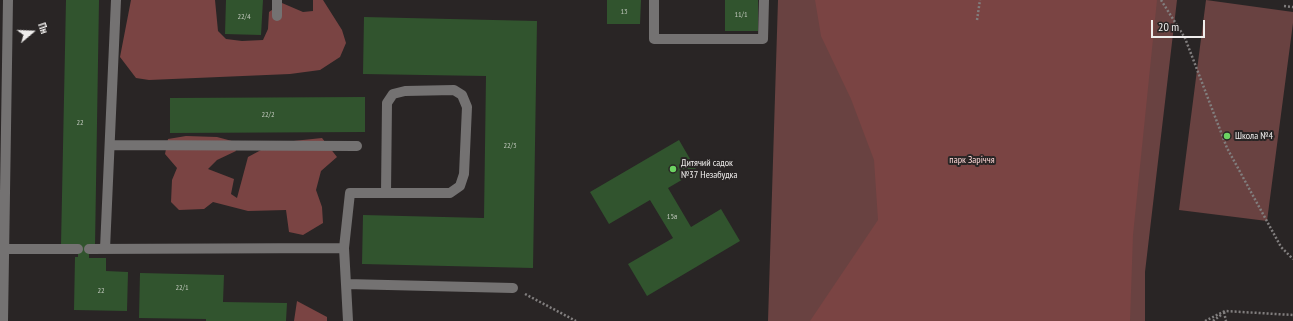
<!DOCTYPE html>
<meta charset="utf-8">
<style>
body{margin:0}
#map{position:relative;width:1293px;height:321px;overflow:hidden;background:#292525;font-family:"PT Sans Narrow",sans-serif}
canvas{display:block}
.north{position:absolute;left:12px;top:12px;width:40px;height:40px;-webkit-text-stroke:3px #292525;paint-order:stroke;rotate:71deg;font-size:11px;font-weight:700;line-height:16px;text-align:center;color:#efedec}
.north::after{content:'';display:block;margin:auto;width:14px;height:18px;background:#efedec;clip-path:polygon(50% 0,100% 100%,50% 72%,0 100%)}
.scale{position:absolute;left:1151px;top:20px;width:54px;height:18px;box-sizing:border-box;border:2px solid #efedec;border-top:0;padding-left:5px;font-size:12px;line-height:14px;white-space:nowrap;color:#efedec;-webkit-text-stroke:3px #292525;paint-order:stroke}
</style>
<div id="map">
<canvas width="1293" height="321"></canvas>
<div class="north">Пн</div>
<div class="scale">20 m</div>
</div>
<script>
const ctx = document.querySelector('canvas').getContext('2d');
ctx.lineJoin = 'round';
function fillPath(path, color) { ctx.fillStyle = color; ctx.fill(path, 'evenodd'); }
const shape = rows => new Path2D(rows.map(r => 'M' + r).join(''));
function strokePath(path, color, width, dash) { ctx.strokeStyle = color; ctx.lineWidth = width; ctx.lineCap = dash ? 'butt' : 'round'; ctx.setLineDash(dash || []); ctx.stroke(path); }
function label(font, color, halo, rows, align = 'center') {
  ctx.font = font + ' "PT Sans Narrow",sans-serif'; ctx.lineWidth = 4; ctx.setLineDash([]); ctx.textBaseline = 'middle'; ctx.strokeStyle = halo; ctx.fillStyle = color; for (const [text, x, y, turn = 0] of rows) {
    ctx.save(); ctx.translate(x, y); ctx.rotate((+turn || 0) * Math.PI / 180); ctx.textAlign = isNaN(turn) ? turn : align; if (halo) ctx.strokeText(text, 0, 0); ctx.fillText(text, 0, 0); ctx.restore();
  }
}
fillPath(shape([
 [778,0,1177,0,1145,272,1145,321,768,321],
 [1206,0,1293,12,1293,23,1267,221,1179,210]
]), '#694241');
fillPath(shape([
 [131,0,215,0,218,31,226,39,242,41,263,40,268,29,269,12,282,3,303,12,313,11,313,0,323,0,342,30,346,43,340,57,320,70,290,74,149,80,136,78,120,57],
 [815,0,1157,0,1133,235,1130,321,810,321,878,220,874,160,851,99,821,36],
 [186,136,217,137,232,141,236,151,217,160,208,169,234,179,231,194,237,198,248,157,274,143,322,138,337,157,321,171,316,190,322,207,323,223,303,235,289,232,286,210,248,211,213,202,204,209,179,210,171,202,172,180,177,168,165,154,168,139],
 [297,301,327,317,327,321,294,321]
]), '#7a4443');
fillPath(shape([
 [66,0,99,0,95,246,89,246,89,258,106,258,106,271,128,272,127,311,74,310,75,257,78,257,78,246,61,245],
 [226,0,263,0,261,35,225,34],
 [607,0,641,0,640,24,607,24],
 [725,0,758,0,758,31,725,31],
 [364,17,537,21,533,268,362,264,363,215,484,218,486,76,363,74],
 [365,97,365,132,170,133,170,98],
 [679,140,697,171,668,188,691,227,721,209,740,241,647,296,628,264,673,238,650,200,609,224,590,192],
 [140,273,224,275,223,302,287,303,286,321,206,321,206,319,139,318]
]), '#31542e');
strokePath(shape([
 [1161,0,1185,38,1227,148,1281,247,1293,259],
 [1284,6,1293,7],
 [977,20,980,0],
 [525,294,576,321],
 [1224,312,1226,321],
 [1205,321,1225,311,1293,315],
 [1213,321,1221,315]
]), '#817e7e', 2.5, [2, 2]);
strokePath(shape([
 [277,0,277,16],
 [654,0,654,39,763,39,764,0],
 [110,145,357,146],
 [344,248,348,321],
 [4,249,78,249],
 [89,249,344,248,350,193,450,193,460,186,464,174,467,107,462,95,454,90,405,91,393,94,387,103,386,193],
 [105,249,116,0],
 [346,284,513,288],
 [3,321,8,0]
]), '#747272', 10);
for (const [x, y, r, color] of [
 [1227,136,4,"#6cd362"],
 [673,169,4,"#6cd362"]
]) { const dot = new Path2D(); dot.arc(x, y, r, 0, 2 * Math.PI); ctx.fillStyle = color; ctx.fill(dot); strokePath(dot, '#292525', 1.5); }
label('8px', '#c0c7bc', null, [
 ["13",624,12],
 ["11/1",741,15],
 ["22/4",244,17],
 ["22/2",268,115],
 ["22",80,123],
 ["22/3",510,146],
 ["15а",672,217],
 ["22/1",182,288],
 ["22",101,291]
]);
label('10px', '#efedec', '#292525', [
 ["Школа №4",1235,136],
 ["Дитячий садок",681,163],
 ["№37 Незабудка",681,175]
], 'left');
label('10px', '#fbd5d4', '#292525', [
 ["парк Заріччя",972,160]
]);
</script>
